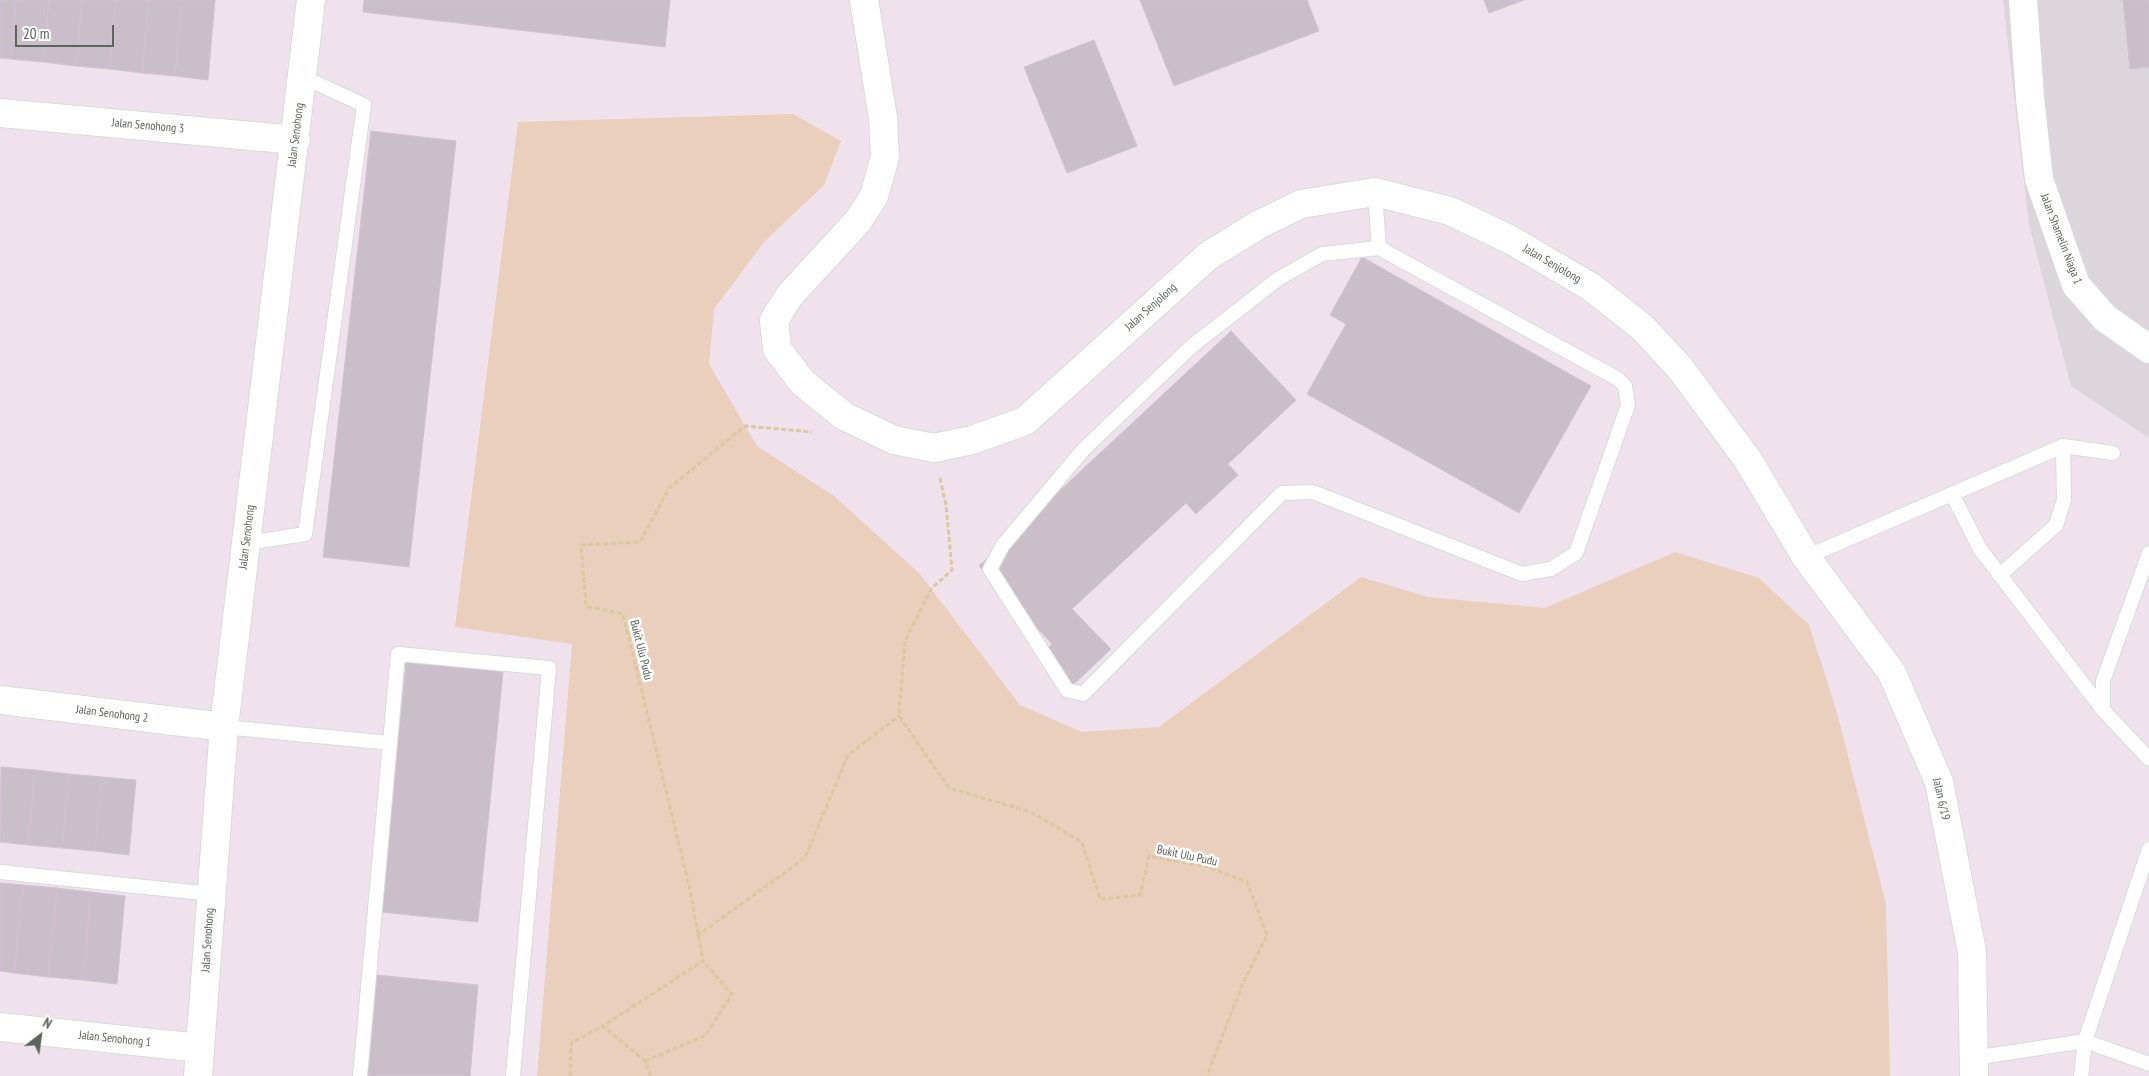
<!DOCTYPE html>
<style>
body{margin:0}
#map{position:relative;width:2149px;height:1076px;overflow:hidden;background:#efe2ed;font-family:"PT Sans Narrow",sans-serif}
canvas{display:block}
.north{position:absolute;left:15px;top:1011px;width:50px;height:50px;-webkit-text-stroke:4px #fff;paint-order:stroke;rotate:30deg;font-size:14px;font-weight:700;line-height:20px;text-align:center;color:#5b655b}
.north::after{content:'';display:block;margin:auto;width:18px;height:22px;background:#5b655b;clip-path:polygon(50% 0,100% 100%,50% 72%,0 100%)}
.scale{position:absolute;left:15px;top:25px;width:99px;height:22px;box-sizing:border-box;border:2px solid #5b655b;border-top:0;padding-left:6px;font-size:15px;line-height:18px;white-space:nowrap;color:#5b655b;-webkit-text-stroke:4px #fff;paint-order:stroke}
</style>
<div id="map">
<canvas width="2149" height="1076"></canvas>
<div class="north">N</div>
<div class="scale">20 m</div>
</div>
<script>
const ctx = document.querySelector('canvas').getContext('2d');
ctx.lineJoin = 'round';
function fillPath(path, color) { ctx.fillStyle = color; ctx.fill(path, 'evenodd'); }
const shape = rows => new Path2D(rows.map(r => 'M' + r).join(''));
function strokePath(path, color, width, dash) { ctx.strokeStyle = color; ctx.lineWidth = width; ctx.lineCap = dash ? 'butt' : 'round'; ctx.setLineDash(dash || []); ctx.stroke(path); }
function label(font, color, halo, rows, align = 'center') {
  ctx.font = font + ' "PT Sans Narrow",sans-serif'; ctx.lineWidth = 5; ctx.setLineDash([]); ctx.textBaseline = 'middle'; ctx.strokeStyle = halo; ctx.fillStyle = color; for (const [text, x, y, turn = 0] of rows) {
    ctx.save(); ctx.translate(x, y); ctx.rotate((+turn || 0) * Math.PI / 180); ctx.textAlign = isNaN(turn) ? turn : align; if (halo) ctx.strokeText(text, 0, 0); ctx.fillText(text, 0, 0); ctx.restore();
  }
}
fillPath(shape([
 [2003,0,2149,0,2149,438,2071,386,2029,225]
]), '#ddd5dc');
fillPath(shape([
 [793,114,841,141,824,185,764,242,714,309,709,364,757,446,834,496,919,573,1020,705,1082,732,1159,727,1361,577,1428,597,1545,608,1675,552,1759,578,1809,625,1836,709,1886,904,1890,1076,537,1076,572,644,455,627,518,122]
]), '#e9cfbc');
const building = shape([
 [0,0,16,0,10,59,0,58,0,0],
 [16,0,49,0,43,62,10,59,16,0],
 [49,0,82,0,76,66,43,62,49,0],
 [82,0,116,0,109,69,76,66,82,0],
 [116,0,149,0,142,73,109,69,116,0],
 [149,0,182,0,175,76,142,73,149,0],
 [182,0,215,0,208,80,175,76,182,0],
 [364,0,670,0,665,47,363,12,364,0],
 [1140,0,1307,0,1319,31,1174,86,1140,0],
 [1484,0,1524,0,1489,13,1484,0],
 [2123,0,2149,0,2149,67,2130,69,2123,0],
 [1094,40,1137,146,1067,173,1024,67,1094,40],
 [371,131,456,141,409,567,323,557,371,131],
 [1362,257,1591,386,1519,513,1307,394,1346,324,1330,315,1362,257],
 [1231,331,1296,400,1228,464,1238,475,1196,514,1186,503,1072,609,1111,649,1072,686,1041,654,1052,644,979,566,1231,331],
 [406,662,503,672,478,922,381,912,406,662],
 [1,767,35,770,28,845,0,842,1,767],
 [35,770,69,774,62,848,28,845,35,770],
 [69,774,102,777,95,851,62,848,69,774],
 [102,777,136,780,129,855,95,851,102,777],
 [0,883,23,885,14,973,0,971,0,883],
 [23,885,57,888,48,977,14,973,23,885],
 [57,888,91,892,83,980,48,977,57,888],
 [91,892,125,896,117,984,83,980,91,892],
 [377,975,478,985,470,1076,368,1076,377,975]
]);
fillPath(building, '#cabfc9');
strokePath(building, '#d4c0d2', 1);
const service = shape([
 [1375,192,1379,248],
 [1379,248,1618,379,1625,386,1628,405,1576,553,1551,569,1522,574,1313,492,1282,493,1083,694,1067,690,990,569,1003,545,1084,449,1192,346,1278,279,1322,254,1379,248],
 [1952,494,1980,549,2103,710],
 [246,543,305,534,364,105,303,77],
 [2149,553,2103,681,2103,710,2149,759],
 [1806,557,2063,446,2113,453],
 [2000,575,2056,525,2064,500,2063,446],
 [224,727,390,743],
 [0,872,212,894],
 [1974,1058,2085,1041,2149,849],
 [360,1076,398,654,549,668,513,1076],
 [2081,1076,2085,1041,2149,1064]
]);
const minor = shape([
 [864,0,883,118,885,157,874,196,858,221,790,295,774,320,777,349,803,383,844,416,894,440,934,448,972,440,1025,421,1208,256,1258,225,1301,204,1375,192,1450,211,1511,240,1591,287,1642,327,1680,368,1748,460,1806,557,1892,673,1939,782,1972,952,1974,1076],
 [2023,0,2030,98,2039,179,2076,285,2105,318,2149,349],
 [0,113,296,140],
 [0,700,224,727],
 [0,1027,200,1048],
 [198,1076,224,727,311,0]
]);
strokePath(service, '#d5ddd6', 16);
strokePath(minor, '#d5ddd6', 30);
strokePath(shape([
 [940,478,946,505,952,570,931,589,905,641,899,716,949,788,1031,812,1082,842,1100,899,1140,895,1149,856,1208,867,1247,882,1267,935,1242,985,1207,1076],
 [697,936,805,858,848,755,899,716],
 [645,1061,705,1036,732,994,703,961],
 [570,1076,571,1043,603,1026],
 [651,1076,645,1061,603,1026,703,961,689,885,623,614,586,606,581,545,640,542,669,488,745,426,812,432]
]), '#dcc89e', 3, [5, 2.5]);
strokePath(service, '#fff', 14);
strokePath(minor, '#fff', 28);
label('12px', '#5b655b', '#fff', [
 ["Jalan Senohong 3",148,126,5],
 ["Jalan Senohong",296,135,-83],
 ["Jalan Shamelin Niaga 1",2061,239,69],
 ["Jalan Senjolong",1552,264,30],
 ["Jalan Senjolong",1151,307,-42],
 ["Jalan Senohong",247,537,-83],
 ["Bukit Ulu Pudu",641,650,76],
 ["Jalan Senohong 2",112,714,7],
 ["Jalan 6/19",1941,799,77],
 ["Bukit Ulu Pudu",1187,856,12],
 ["Jalan Senohong",208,940,-86],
 ["Jalan Senohong 1",115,1039,6]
]);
</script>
